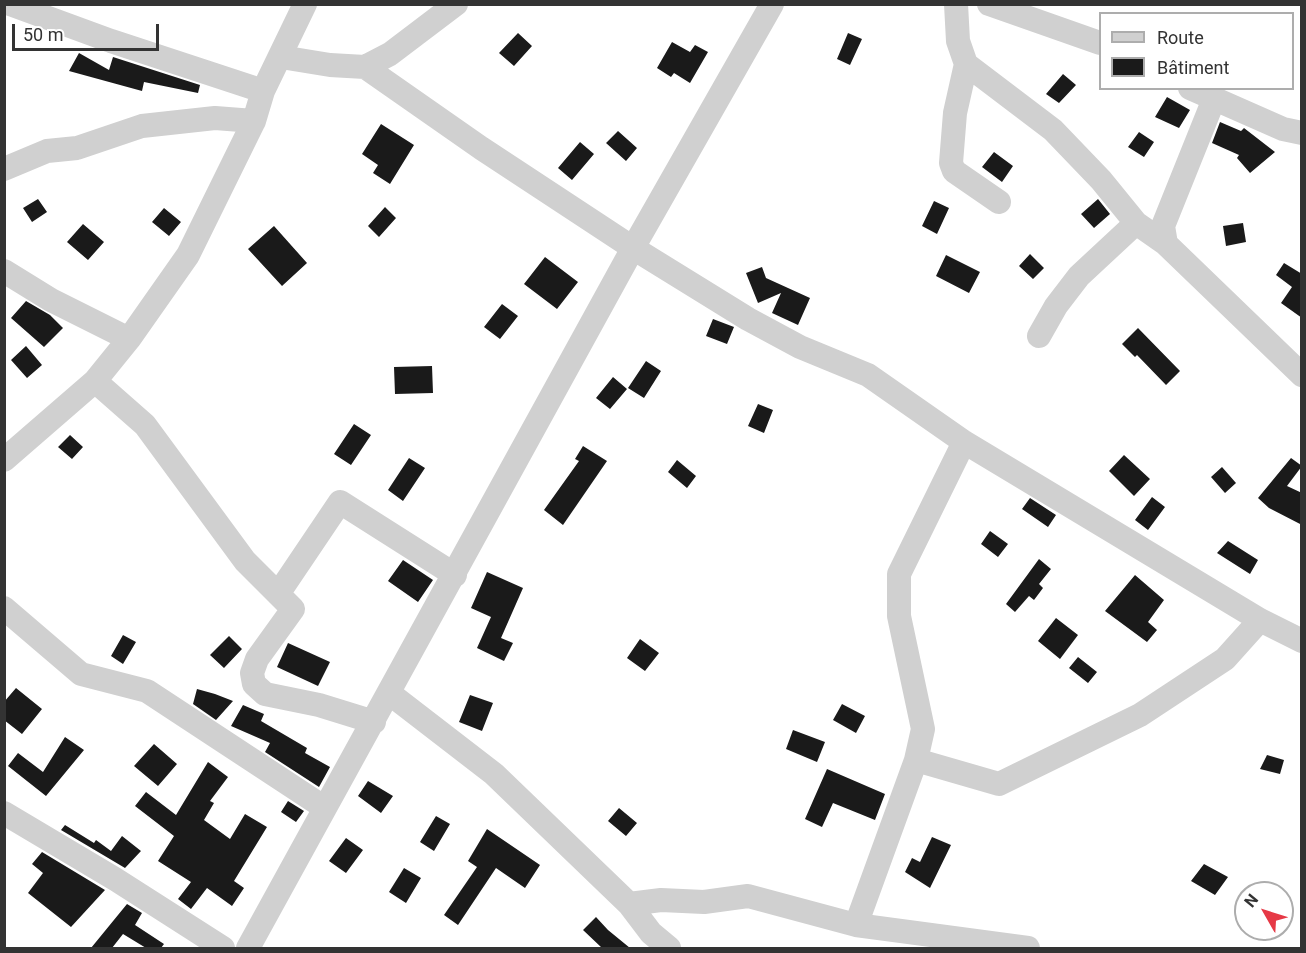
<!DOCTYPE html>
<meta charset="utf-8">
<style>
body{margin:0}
#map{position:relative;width:1306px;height:953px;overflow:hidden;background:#fff;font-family:Roboto,sans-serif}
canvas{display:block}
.frame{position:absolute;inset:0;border:6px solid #333;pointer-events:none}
.legend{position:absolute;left:1099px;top:12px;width:195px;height:78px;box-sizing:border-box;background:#fff;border:2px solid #adadad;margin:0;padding:8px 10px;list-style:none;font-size:18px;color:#333}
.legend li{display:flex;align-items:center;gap:12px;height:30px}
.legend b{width:30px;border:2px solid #adadad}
.north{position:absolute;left:1234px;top:881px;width:60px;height:60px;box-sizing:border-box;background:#fff;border:2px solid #adadad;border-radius:50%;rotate:309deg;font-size:16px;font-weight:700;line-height:24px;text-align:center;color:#333}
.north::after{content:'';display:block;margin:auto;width:21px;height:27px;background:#e63946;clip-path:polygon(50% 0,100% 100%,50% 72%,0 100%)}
.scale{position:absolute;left:12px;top:24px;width:147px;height:27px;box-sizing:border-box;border:3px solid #333;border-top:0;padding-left:8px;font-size:18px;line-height:21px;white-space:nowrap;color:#333;-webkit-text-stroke:4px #fff;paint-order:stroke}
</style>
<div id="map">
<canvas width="1306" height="953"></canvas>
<div class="frame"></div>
<ul class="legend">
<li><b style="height:8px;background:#d0d0d0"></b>Route</li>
<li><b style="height:16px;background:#1a1a1a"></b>Bâtiment</li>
</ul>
<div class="north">N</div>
<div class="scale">50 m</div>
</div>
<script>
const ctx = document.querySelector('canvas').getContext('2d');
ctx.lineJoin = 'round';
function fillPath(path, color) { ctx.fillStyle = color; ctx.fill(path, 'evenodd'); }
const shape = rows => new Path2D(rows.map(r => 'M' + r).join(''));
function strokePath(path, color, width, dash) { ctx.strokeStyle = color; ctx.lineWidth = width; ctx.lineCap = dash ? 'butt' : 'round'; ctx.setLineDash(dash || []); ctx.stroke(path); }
fillPath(shape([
 [518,33,532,46,514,66,499,53],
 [848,33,862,39,850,65,837,59],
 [672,42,690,52,695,45,708,52,690,83,674,73,671,77,657,68],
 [79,53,109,70,113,57,200,85,198,93,144,82,142,91,69,71],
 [1063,74,1076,85,1059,103,1046,94],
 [1167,97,1190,110,1179,128,1155,117],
 [1220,122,1241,131,1244,128,1275,152,1250,173,1237,158,1239,155,1212,143],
 [381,124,414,145,390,184,373,173,378,165,362,154],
 [618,131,637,148,626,161,606,143],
 [1139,132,1154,142,1144,157,1128,147],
 [580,142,594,154,572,180,558,168],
 [994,152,1013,166,1002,182,982,167],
 [38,199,47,212,32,222,23,208],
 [1098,199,1110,214,1094,228,1081,214],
 [934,201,949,208,937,234,922,226],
 [385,207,396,218,379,237,368,226],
 [164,208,181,222,169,236,152,222],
 [1243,223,1246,242,1226,246,1223,226],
 [83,224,104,242,88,260,67,242],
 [274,226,307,263,282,286,248,249],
 [1030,254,1044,268,1033,279,1019,266],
 [946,255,980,272,969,293,936,276],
 [545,257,578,282,557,309,524,284],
 [1284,263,1302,274,1302,318,1281,303,1292,287,1276,275],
 [762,267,766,278,810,298,798,325,772,313,781,293,758,303,746,273],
 [26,301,50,315,63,328,44,347,11,318],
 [502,304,518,316,500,339,484,327],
 [713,319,734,327,727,344,706,336],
 [1138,328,1180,371,1166,385,1137,355,1135,357,1122,344],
 [26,346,42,365,27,378,11,360],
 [646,361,661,371,644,398,628,388],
 [432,366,433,393,395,394,394,367],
 [613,377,627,389,610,409,596,398],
 [758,404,773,410,764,433,748,426],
 [354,424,371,435,351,465,334,454],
 [70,435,83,447,72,459,58,447],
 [583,446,607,461,563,525,544,510,579,461,575,459],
 [1124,455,1150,479,1134,496,1109,471],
 [409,458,425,468,403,501,388,490],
 [1291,458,1302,466,1287,486,1302,493,1302,525,1269,508,1258,498],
 [677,460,696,476,687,488,668,472],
 [1222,467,1236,483,1225,493,1211,477],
 [1152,497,1165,507,1148,530,1135,520],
 [1030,498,1056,515,1048,527,1022,509],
 [990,531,1008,544,998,557,981,544],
 [1228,541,1258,560,1250,574,1217,553],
 [1039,559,1051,569,1039,584,1043,588,1034,600,1029,596,1015,612,1006,604],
 [403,560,433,580,418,602,388,581],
 [487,572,523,588,501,638,513,643,504,661,477,648,491,617,471,608],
 [1135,575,1164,600,1148,622,1157,630,1147,642,1105,611],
 [1056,618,1078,635,1060,659,1038,641],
 [123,635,136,642,123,664,111,656],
 [229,636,242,649,224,668,210,655],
 [640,639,659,653,645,671,627,658],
 [288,643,330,662,318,686,277,667],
 [1078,657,1097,672,1088,683,1069,668],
 [16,688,42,709,22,734,4,720,4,702],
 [197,689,215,694,233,701,216,720,193,704],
 [470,695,493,703,482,731,459,722],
 [842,704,865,716,856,733,833,720],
 [243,705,264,714,261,721,307,748,305,753,330,767,319,787,265,752,270,743,231,726],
 [793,730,825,742,817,762,786,749],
 [65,737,84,750,46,796,8,766,18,753,43,772],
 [154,744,177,764,158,786,134,766],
 [1267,755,1284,760,1280,774,1260,769],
 [208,762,228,777,210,801,214,803,204,820,230,839,245,814,267,827,234,881,244,888,232,906,207,888,191,909,178,899,191,882,158,861,174,836,135,806,146,792,176,815],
 [827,769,885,794,875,820,833,803,822,827,805,819],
 [368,781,393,796,381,813,358,796],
 [288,801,304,811,296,822,281,812],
 [619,808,637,823,626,836,608,821],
 [436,816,450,824,434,851,420,842],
 [65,825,94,843,96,840,111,851,122,836,141,851,125,868,61,830],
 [487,829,540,865,525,888,496,868,458,925,444,915,477,867,468,861],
 [932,837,951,845,930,888,905,872,912,858,920,862],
 [346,838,363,850,346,873,329,861],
 [42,852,105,890,71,927,28,893,43,873,32,864],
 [1204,864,1228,877,1215,895,1191,881],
 [404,868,421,878,406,903,389,892],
 [127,904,142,913,135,925,164,944,161,948,146,948,123,934,112,948,91,948],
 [596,917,608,930,630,948,602,948,583,930]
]), '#1a1a1a');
strokePath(shape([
 [10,4,111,41,263,91],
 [956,4,958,41,966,64,1053,130,1101,180,1136,223,1166,244],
 [989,4,1100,43],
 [281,57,330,65,365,67,390,54,456,4],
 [966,64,955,113,951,163,954,171,999,202],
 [365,67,481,148,633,248,748,319,800,347,868,375,964,442,1260,620,1302,641],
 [1190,88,1283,129,1302,133],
 [1214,99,1163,226,1166,244,1302,375],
 [4,169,47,151,77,148,142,126,215,118,254,121],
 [4,271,51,300,129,339],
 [1039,336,1056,306,1079,276,1136,223],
 [95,381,145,425,245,561,293,609,257,659,252,673,254,684,265,694,319,705,374,722],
 [4,460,95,381,129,339,188,255,254,121,263,91,305,4],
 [278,594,340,502,455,575],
 [4,608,81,674,147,691,325,808],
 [389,693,494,774,629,904,661,900,704,902,748,896,856,925,1028,948],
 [916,760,999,784,1140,715,1225,659,1260,620],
 [4,813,115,879,223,948],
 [629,904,651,933,669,948],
 [856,925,916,760,923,729,899,616,899,574,964,442],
 [248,948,633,248,772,4]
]), '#d0d0d0', 24);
</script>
